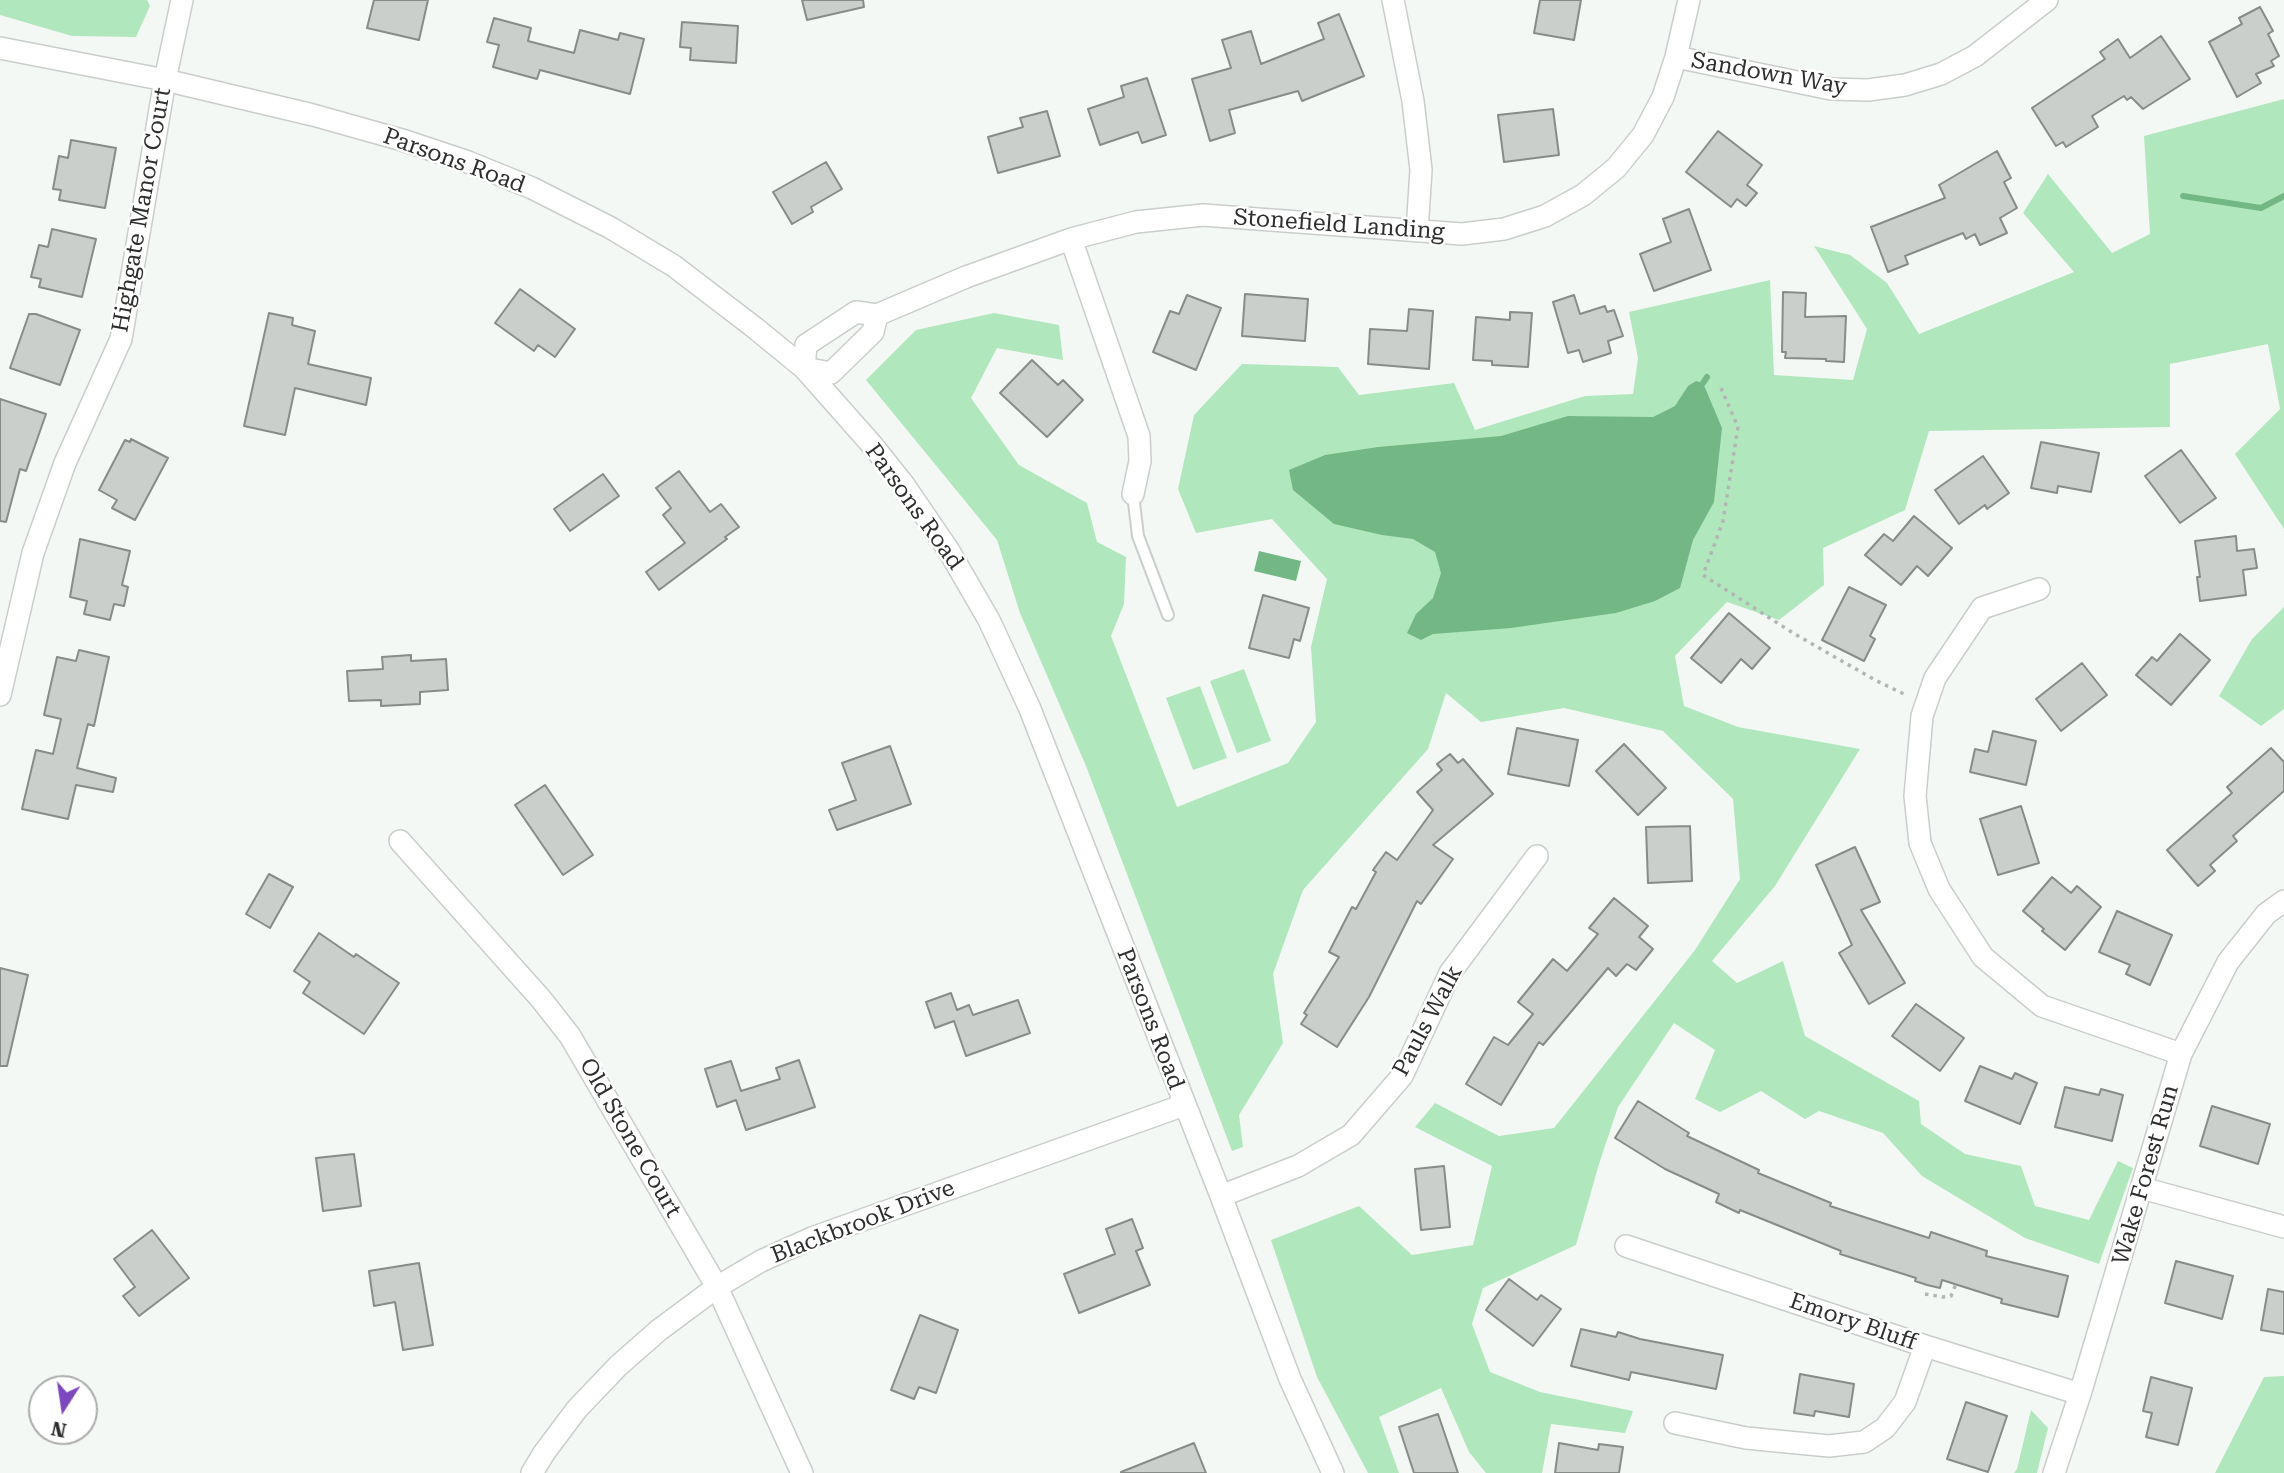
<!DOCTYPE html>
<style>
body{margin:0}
#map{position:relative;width:2284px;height:1473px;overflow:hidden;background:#f4f8f5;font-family:"Roboto Serif",serif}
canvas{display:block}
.north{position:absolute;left:28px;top:1375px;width:70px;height:70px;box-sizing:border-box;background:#fff;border:2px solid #abacab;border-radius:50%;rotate:192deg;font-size:19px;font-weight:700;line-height:28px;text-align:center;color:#2d2f2d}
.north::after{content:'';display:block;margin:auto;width:24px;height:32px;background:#7d47be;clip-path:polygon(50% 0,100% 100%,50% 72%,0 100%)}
</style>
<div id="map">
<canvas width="2284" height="1473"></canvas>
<div class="north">N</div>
</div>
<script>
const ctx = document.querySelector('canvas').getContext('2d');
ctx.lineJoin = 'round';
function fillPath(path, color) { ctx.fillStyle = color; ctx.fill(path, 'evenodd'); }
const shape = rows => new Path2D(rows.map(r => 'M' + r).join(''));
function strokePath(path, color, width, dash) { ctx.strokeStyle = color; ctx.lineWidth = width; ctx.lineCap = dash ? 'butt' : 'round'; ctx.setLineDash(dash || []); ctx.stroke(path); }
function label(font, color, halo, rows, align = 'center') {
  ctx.font = font + ' "Roboto Serif",serif'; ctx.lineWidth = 5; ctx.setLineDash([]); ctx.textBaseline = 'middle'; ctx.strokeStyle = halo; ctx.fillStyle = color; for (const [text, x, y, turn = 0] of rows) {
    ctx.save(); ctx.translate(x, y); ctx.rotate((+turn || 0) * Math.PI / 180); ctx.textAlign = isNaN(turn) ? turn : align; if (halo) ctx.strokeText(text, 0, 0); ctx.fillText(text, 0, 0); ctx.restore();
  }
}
fillPath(shape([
 [0,0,147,0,150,6,136,37,72,36,0,15],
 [2284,99,2284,529,2235,454,2280,409,2268,344,2170,364,2170,427,1929,431,1905,510,1823,548,1824,585,1779,620,1727,602,1675,656,1684,706,1738,727,1860,749,1775,886,1712,961,1737,983,1783,961,1805,1036,1919,1101,1921,1124,1965,1154,2021,1166,2035,1206,2089,1220,2118,1161,2133,1168,2099,1264,2025,1238,1922,1176,1883,1133,1819,1111,1805,1119,1761,1091,1720,1112,1695,1099,1715,1050,1674,1023,1618,1107,1599,1164,1576,1245,1483,1288,1472,1324,1490,1372,1540,1392,1633,1411,1625,1433,1551,1424,1542,1473,1486,1473,1469,1452,1441,1388,1379,1417,1399,1473,1368,1473,1317,1377,1271,1240,1359,1206,1412,1255,1473,1245,1492,1166,1415,1127,1435,1103,1499,1136,1554,1128,1695,950,1740,879,1733,799,1663,731,1564,708,1481,722,1446,693,1428,749,1303,890,1273,974,1283,1043,1239,1115,1243,1147,1232,1151,1086,766,1020,613,997,540,866,380,916,330,994,313,1059,325,1063,360,997,348,971,398,1019,465,1087,503,1097,542,1126,557,1124,604,1111,636,1177,807,1288,763,1316,722,1311,647,1327,579,1272,519,1196,533,1178,489,1194,415,1242,364,1338,367,1359,395,1454,383,1475,430,1585,396,1633,394,1638,358,1629,312,1770,280,1774,375,1853,380,1867,329,1814,246,1850,255,1887,283,1919,334,2074,272,2023,213,2048,174,2112,253,2150,234,2144,136],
 [2284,607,2284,709,2261,726,2219,696,2252,639],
 [1244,669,1271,741,1237,753,1210,681],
 [1200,686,1227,758,1193,770,1166,698],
 [2284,1376,2284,1473,2215,1473,2264,1377],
 [2031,1410,2048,1428,2037,1473,2014,1473,2017,1469]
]), '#b1e7bd');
fillPath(shape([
 [1696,381,1703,383,1722,428,1714,502,1693,540,1680,588,1655,601,1616,613,1511,628,1433,634,1421,640,1407,633,1416,614,1433,598,1441,573,1435,552,1413,539,1382,535,1334,524,1293,490,1289,470,1325,455,1378,447,1501,436,1568,416,1653,417,1675,406,1688,386],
 [1259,551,1301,561,1296,581,1254,571]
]), '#73b884');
strokePath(shape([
 [2183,196,2261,208,2284,196],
 [1703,383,1707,377]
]), '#73b884', 6);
const building = shape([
 [374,0,428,0,419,40,367,28,374,0],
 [802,0,863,0,864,7,807,20,802,0],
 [1540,0,1581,0,1574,40,1534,33,1540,0],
 [2260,7,2273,31,2268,34,2279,56,2271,61,2274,66,2256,74,2261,83,2237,97,2209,42,2242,24,2239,18,2260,7],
 [1339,14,1364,76,1302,101,1298,91,1229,110,1235,133,1210,141,1192,79,1231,68,1222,40,1251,31,1261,64,1324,39,1318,23,1339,14],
 [494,18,531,28,528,41,574,53,580,30,618,40,620,33,644,39,630,94,540,70,537,79,493,67,499,45,487,42,494,18],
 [682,22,738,26,736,63,690,60,691,48,680,47,682,22],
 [2161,36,2190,79,2143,109,2131,97,2127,100,2124,96,2092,116,2098,127,2066,147,2063,142,2056,146,2032,108,2105,59,2100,52,2118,39,2130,58,2161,36],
 [1147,78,1166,135,1142,143,1138,132,1100,145,1088,109,1124,97,1121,86,1147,78],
 [1553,109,1559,155,1504,162,1498,115,1553,109],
 [1047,111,1060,156,998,173,988,137,1023,127,1020,118,1047,111],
 [1718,131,1762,165,1747,185,1757,193,1746,206,1737,199,1731,207,1686,172,1718,131],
 [71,140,116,148,105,208,59,200,61,190,53,189,59,156,68,158,71,140],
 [1997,151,2011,178,2004,182,2017,208,2000,218,2007,233,1980,245,1975,234,1966,239,1963,233,1905,256,1908,264,1888,272,1871,227,1945,198,1939,185,1997,151],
 [826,162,842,189,811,207,813,212,792,224,773,192,826,162],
 [1689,209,1711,270,1654,291,1640,254,1671,242,1663,219,1689,209],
 [52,229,96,239,82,297,39,287,41,279,31,277,39,245,48,247,52,229],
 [520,289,575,329,555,357,538,345,534,351,495,323,520,289],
 [1783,292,1806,293,1805,317,1846,316,1844,362,1826,361,1826,359,1785,358,1786,352,1782,352,1783,292],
 [1245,294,1308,299,1305,341,1242,336,1245,294],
 [1187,295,1221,308,1196,370,1153,352,1170,311,1179,314,1187,295],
 [1574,295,1580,314,1605,306,1607,312,1614,310,1623,336,1608,341,1611,353,1583,362,1579,350,1568,353,1553,302,1574,295],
 [1409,309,1433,311,1429,369,1368,364,1370,329,1407,331,1409,309],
 [1510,312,1532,313,1528,367,1492,365,1492,361,1473,360,1476,317,1510,320,1510,312],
 [269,313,293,318,292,325,315,331,308,364,371,378,366,405,295,388,285,435,244,426,269,313],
 [29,314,36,314,80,330,60,385,10,368,29,314],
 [1032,360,1058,385,1063,380,1083,400,1047,437,1000,393,1032,360],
 [0,399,46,414,26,471,20,469,6,522,0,521,0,399],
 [131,439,168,458,135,520,112,508,117,500,99,490,125,440,130,442,131,439],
 [2041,442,2099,453,2091,492,2058,486,2057,493,2031,488,2041,442],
 [2181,450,2216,498,2180,523,2145,476,2181,450],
 [1983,456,2009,493,1987,509,1985,505,1959,524,1935,490,1983,456],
 [679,471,710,512,721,504,739,527,725,537,727,539,659,590,646,572,685,543,663,515,671,508,656,488,679,471],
 [603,474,619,496,570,531,554,509,603,474],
 [1914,516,1952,548,1928,576,1917,566,1901,585,1865,555,1884,534,1893,541,1914,516],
 [2236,536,2237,551,2254,549,2257,568,2243,570,2246,595,2200,601,2197,577,2200,577,2195,541,2236,536],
 [80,539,130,551,122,585,128,587,124,606,114,604,110,620,84,614,87,601,70,597,80,539],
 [1849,587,1886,605,1870,636,1875,639,1864,661,1822,640,1849,587],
 [1263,595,1309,608,1300,641,1294,639,1289,658,1249,648,1263,595],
 [1729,613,1770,648,1752,669,1741,659,1721,683,1691,658,1729,613],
 [2180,634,2210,660,2171,705,2136,675,2152,657,2157,661,2180,634],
 [79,650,109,657,94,726,88,724,77,768,116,778,113,792,76,785,68,819,22,809,36,750,53,754,61,719,44,715,57,657,76,661,79,650],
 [411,655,411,661,446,659,448,690,420,692,420,704,381,706,381,700,349,701,347,671,383,669,382,657,411,655],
 [2082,663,2107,695,2061,731,2036,699,2082,663],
 [1517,728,1578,740,1569,786,1508,774,1517,728],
 [1993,731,2036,741,2026,785,1970,772,1975,749,1988,752,1993,731],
 [1624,744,1666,788,1638,815,1596,771,1624,744],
 [890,746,911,804,837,830,829,810,856,800,842,763,890,746],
 [2271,748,2284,762,2284,791,2233,836,2237,841,2210,865,2215,871,2198,886,2167,850,2232,793,2227,787,2271,748],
 [1450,754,1458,763,1463,759,1493,794,1433,845,1453,859,1421,904,1417,901,1369,997,1337,1047,1301,1024,1307,1015,1304,1013,1339,957,1329,952,1352,907,1356,909,1376,872,1373,870,1386,852,1397,860,1433,810,1417,792,1442,770,1437,764,1450,754],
 [545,785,593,855,563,875,515,805,545,785],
 [2021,806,2039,863,1998,875,1980,819,2021,806],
 [1690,826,1692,881,1648,883,1646,827,1690,826],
 [1855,847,1880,902,1861,910,1905,983,1869,1004,1839,953,1852,945,1816,865,1855,847],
 [269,874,293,887,270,928,246,914,269,874],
 [2052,877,2071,893,2077,886,2101,907,2065,950,2042,931,2044,929,2023,911,2052,877],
 [1614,898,1648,926,1639,937,1653,949,1636,970,1627,964,1616,976,1608,968,1543,1045,1539,1042,1501,1105,1466,1084,1494,1037,1508,1045,1533,1014,1518,1002,1553,959,1567,971,1598,934,1589,928,1614,898],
 [2117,911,2172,935,2150,985,2126,974,2130,965,2099,952,2117,911],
 [319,933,354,957,356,954,399,983,364,1034,303,993,310,982,294,971,319,933],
 [0,968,28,975,7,1066,0,1066,0,968],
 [951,993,957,1010,969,1005,973,1015,1018,1000,1030,1033,966,1056,954,1021,935,1028,926,1002,951,993],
 [1916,1004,1964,1038,1940,1071,1892,1036,1916,1004],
 [799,1060,815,1107,746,1130,736,1100,717,1107,705,1069,731,1061,741,1091,780,1079,776,1068,799,1060],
 [1980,1066,2012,1079,2015,1073,2037,1083,2020,1124,1965,1101,1980,1066],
 [2065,1087,2099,1095,2101,1089,2123,1095,2112,1141,2055,1127,2065,1087],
 [1638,1101,1689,1133,1687,1136,1759,1170,1758,1173,1831,1203,1830,1206,1929,1238,1931,1232,1987,1251,1986,1256,2068,1276,2058,1317,2001,1303,2002,1299,1942,1280,1940,1288,1927,1285,1915,1281,1916,1278,1840,1254,1841,1251,1740,1210,1739,1213,1716,1202,1719,1194,1665,1169,1615,1138,1638,1101],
 [2212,1106,2270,1124,2258,1164,2200,1146,2212,1106],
 [354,1154,361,1206,323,1211,316,1158,354,1154],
 [1444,1166,1450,1227,1421,1230,1415,1169,1444,1166],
 [1132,1219,1143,1248,1136,1251,1150,1285,1079,1313,1064,1274,1115,1254,1106,1229,1132,1219],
 [152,1230,189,1278,139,1316,123,1296,135,1287,114,1259,152,1230],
 [2176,1261,2233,1276,2222,1319,2165,1303,2176,1261],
 [419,1263,433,1345,403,1350,395,1302,374,1306,369,1271,419,1263],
 [1509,1279,1537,1300,1541,1295,1561,1309,1533,1346,1486,1310,1509,1279],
 [2268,1289,2284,1292,2284,1334,2261,1330,2268,1289],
 [920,1315,958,1330,936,1393,919,1387,914,1399,891,1390,920,1315],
 [1581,1329,1616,1337,1618,1332,1640,1339,1723,1355,1716,1389,1631,1372,1629,1380,1571,1366,1581,1329],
 [1800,1374,1854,1384,1849,1417,1815,1411,1814,1416,1794,1413,1800,1374],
 [2151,1377,2192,1388,2178,1445,2146,1437,2152,1413,2143,1411,2151,1377],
 [1966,1402,2007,1416,1988,1472,1947,1459,1966,1402],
 [1438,1414,1458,1473,1414,1473,1399,1427,1438,1414],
 [1194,1443,1206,1473,1121,1473,1121,1472,1194,1443],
 [1559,1443,1598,1450,1599,1444,1623,1447,1619,1473,1555,1473,1559,1443]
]);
fillPath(building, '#cbcfcc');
strokePath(building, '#888c89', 2);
const service = shape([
 [1133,494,1138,536,1168,615]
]);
const minor = shape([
 [1393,0,1413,101,1421,170,1417,231],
 [0,48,165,80,313,115,402,140,468,162,532,188,611,228,674,266,755,328,804,368,873,446,904,485,949,551,989,620,1030,709,1221,1196,1290,1379,1333,1473],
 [1676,57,1831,89,1868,90,1905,85,1941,74,1975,56,2047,0],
 [1071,239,1139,436,1140,461,1133,494],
 [804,368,806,345,856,312,877,315,966,277,1071,239,1136,222,1203,215,1462,234,1504,229,1545,216,1583,195,1616,168,1643,135,1663,97,1676,57,1689,0],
 [804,368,831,373,873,332,877,315],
 [2039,589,1982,608,1935,678,1922,716,1915,796,1920,843,1939,889,1983,957,2042,1006,2181,1054],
 [0,695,33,553,65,463,121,339,165,80,182,0],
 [400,841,541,999,570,1036,717,1287,802,1473],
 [2142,1188,2284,1227],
 [1221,1196,1298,1166,1351,1135,1402,1076,1450,973,1537,856],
 [1626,1246,1925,1346,2080,1394],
 [1675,1423,1746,1438,1829,1446,1864,1442,1885,1428,1905,1402,1925,1346],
 [532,1473,544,1453,577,1409,618,1366,659,1330,717,1287,761,1261,812,1238,1184,1105],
 [2054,1473,2080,1394,2181,1054,2228,962,2266,914,2284,901]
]);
strokePath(service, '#caceca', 14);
strokePath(minor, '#caceca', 24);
strokePath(shape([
 [1721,388,1738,427,1723,521,1703,575,1793,633,1875,680,1908,696],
 [1925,1294,1943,1297,1951,1296,1956,1284]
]), '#b2b5b3', 3.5, [3.5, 5]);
strokePath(service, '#fff', 10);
strokePath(minor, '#fff', 21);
label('23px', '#2d2f2d', '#fff', [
 ["Sandown Way",1769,74,10],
 ["Parsons Road",454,161,20],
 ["Highgate Manor Court",142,210,-80],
 ["Stonefield Landing",1339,225,4],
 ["Parsons Road",914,507,54],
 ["Parsons Road",1150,1019,69],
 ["Pauls Walk",1428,1021,-62],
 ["Old Stone Court",630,1138,60],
 ["Wake Forest Run",2146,1175,-74],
 ["Blackbrook Drive",863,1222,-21],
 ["Emory Bluff",1853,1322,19]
]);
</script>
